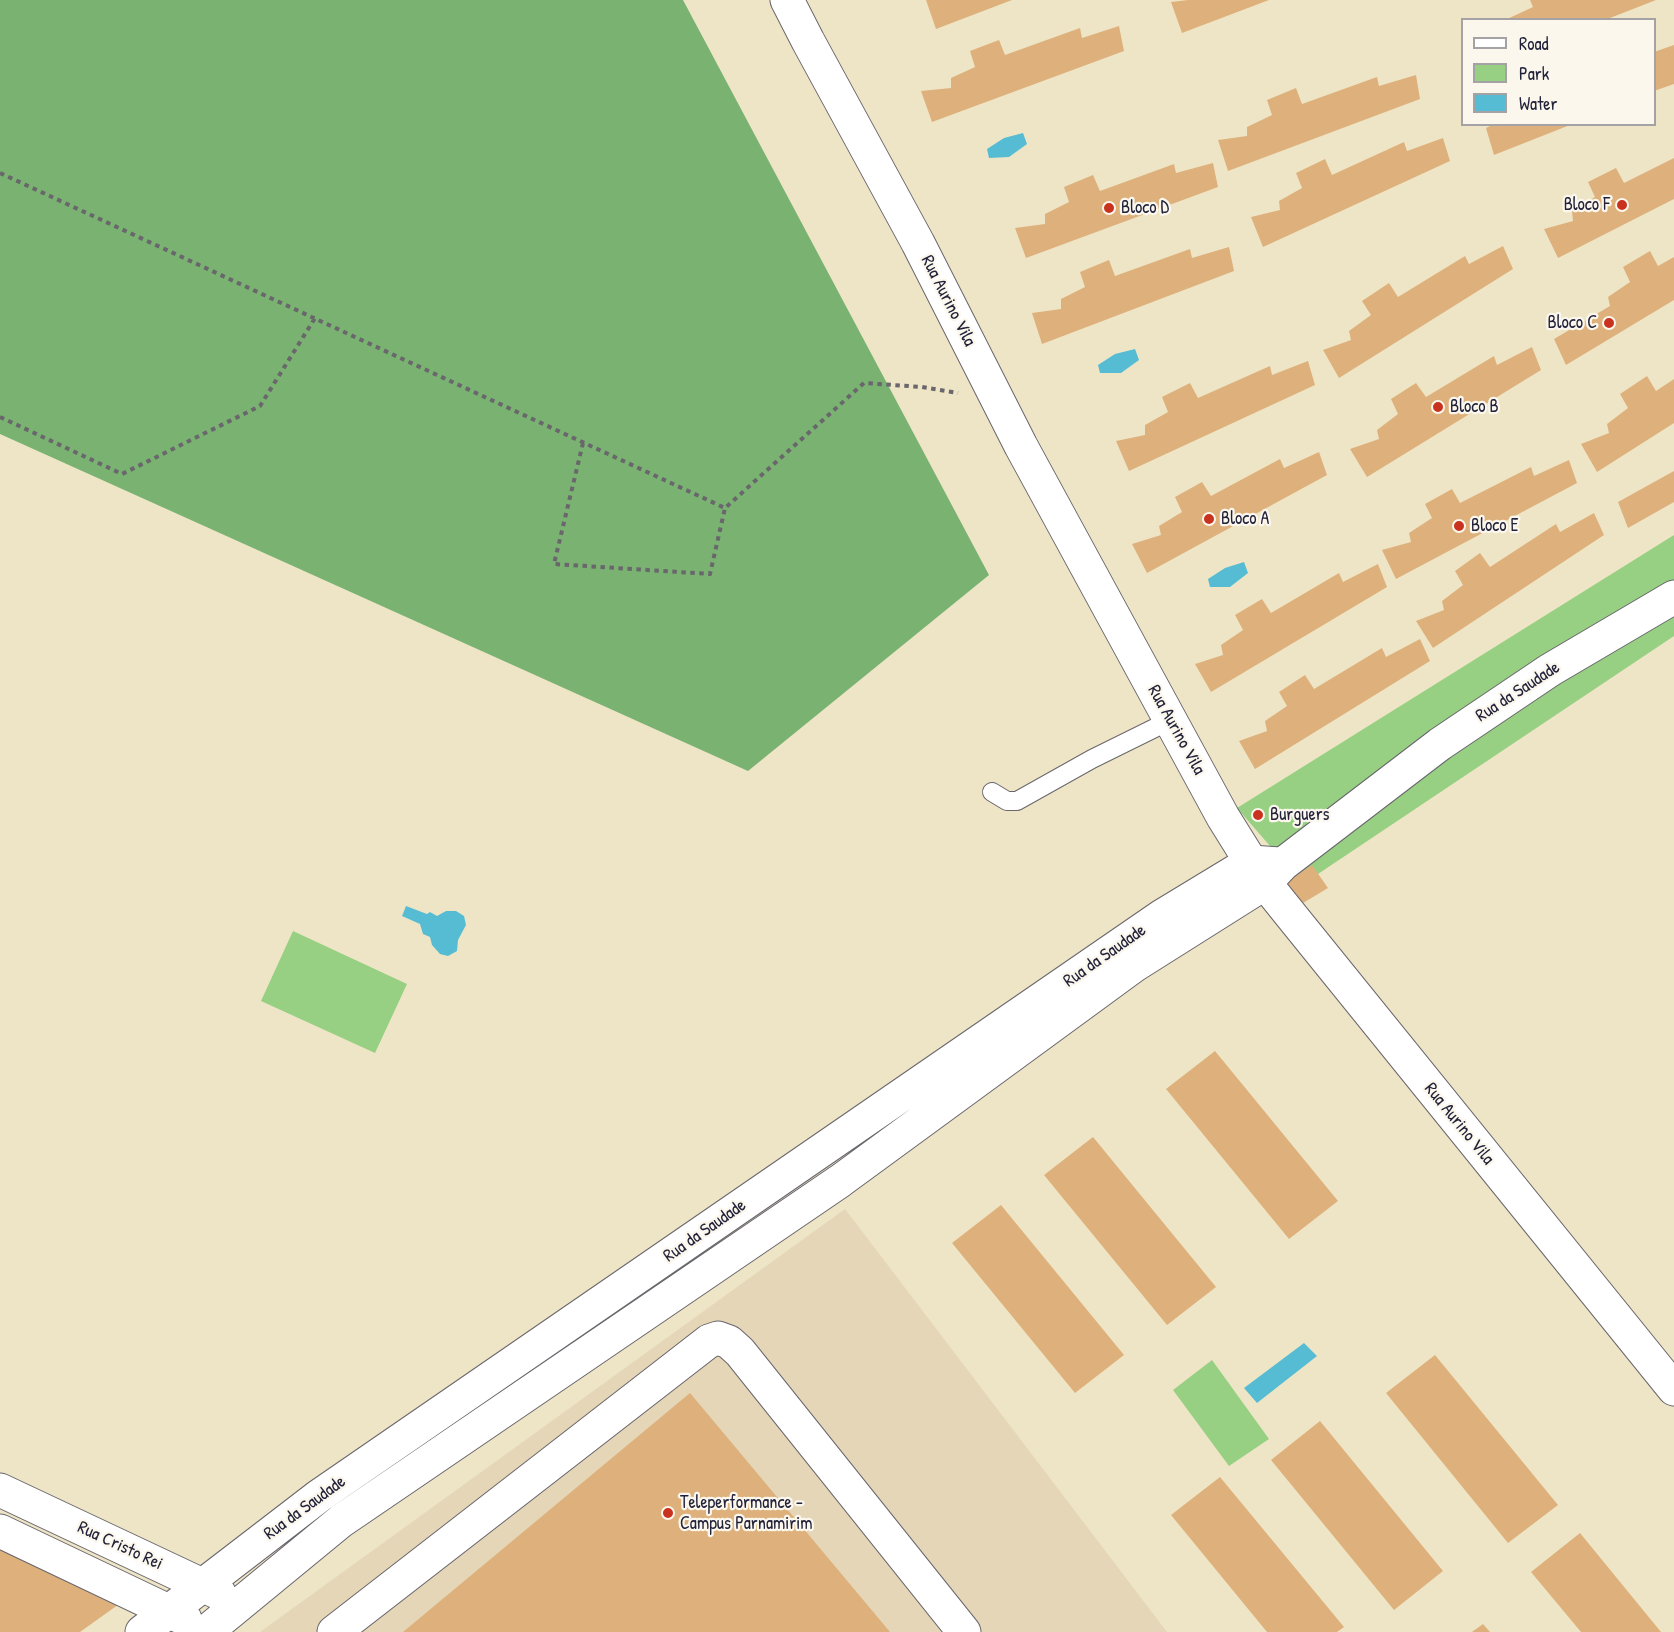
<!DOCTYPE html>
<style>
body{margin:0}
#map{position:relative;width:1674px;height:1632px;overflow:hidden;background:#eee5c6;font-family:"Patrick Hand",sans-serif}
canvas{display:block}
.legend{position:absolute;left:1461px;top:18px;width:195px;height:108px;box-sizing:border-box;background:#fbf7ec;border:2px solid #a4a2a5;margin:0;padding:8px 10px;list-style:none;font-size:18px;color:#22223b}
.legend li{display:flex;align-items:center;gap:12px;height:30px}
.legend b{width:30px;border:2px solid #a4a2a5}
</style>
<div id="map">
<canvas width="1674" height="1632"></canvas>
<ul class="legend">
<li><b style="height:8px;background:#fff"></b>Road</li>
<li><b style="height:16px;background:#97d083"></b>Park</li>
<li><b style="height:16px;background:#55bcd3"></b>Water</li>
</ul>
</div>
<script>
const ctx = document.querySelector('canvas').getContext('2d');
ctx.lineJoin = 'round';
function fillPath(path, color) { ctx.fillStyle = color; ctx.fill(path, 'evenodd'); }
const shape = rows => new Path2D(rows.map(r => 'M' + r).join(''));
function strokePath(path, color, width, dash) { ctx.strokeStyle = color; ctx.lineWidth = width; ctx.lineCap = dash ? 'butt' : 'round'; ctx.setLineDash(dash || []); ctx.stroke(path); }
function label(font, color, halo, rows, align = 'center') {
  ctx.font = font + ' "Patrick Hand",sans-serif'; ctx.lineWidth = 4.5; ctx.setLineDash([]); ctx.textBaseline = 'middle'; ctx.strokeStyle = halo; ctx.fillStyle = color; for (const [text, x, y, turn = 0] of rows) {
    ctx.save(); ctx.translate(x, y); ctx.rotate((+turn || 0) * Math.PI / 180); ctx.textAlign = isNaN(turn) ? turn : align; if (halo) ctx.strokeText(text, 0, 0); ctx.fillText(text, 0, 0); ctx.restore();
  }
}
fillPath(shape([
 [845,1209,1167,1632,260,1632]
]), '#e4d6b7');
fillPath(shape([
 [1674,535,1674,636,1303,884,1237,808],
 [293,931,407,984,375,1053,261,1001],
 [1212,1360,1269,1439,1229,1466,1173,1390]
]), '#97d083');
fillPath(shape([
 [0,0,683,0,989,575,748,771,0,434]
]), '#79b271');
fillPath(shape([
 [1023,133,1027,144,1009,157,989,158,987,149,1004,138],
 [1135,349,1139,360,1121,373,1100,373,1098,365,1115,354],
 [1244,562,1248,573,1230,587,1210,587,1208,579,1225,568],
 [406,906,427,914,430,912,437,916,446,911,456,911,464,916,466,925,458,940,457,951,448,956,440,954,432,945,430,937,423,934,420,924,402,916],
 [1304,1343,1317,1356,1257,1403,1244,1388]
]), '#55bcd3');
fillPath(shape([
 [926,0,1012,0,936,29],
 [1188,0,1269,0,1182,33,1171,2],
 [1530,0,1656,0,1605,20,1505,20,1533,7],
 [1119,26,1124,51,932,122,921,91,951,88,951,78,975,67,970,51,999,40,1005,55,1080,28,1082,38],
 [1674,45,1674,84,1654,91,1654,52],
 [1416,75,1420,99,1228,171,1218,140,1247,136,1247,127,1272,115,1267,100,1296,88,1302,104,1377,77,1379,86],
 [1494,124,1570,124,1570,125,1494,155,1486,128],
 [1443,138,1450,161,1263,247,1251,217,1280,210,1279,201,1302,188,1296,173,1325,159,1332,175,1404,142,1407,151],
 [1674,158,1674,199,1558,258,1544,229,1573,221,1572,211,1595,197,1588,182,1616,168,1624,183],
 [1213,163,1218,187,1026,258,1015,228,1045,224,1045,214,1069,202,1064,187,1093,175,1100,191,1174,164,1176,173],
 [1503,246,1513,269,1339,378,1323,350,1351,340,1349,331,1371,315,1362,301,1389,283,1398,297,1465,256,1469,264],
 [1229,247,1234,271,1042,344,1032,313,1061,309,1061,299,1085,287,1080,272,1109,260,1115,276,1190,249,1192,258],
 [1650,251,1658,266,1674,257,1674,300,1566,365,1554,339,1610,306,1608,297,1630,282,1623,267],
 [1532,347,1541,370,1367,477,1350,449,1379,439,1377,430,1398,414,1391,399,1416,383,1426,397,1494,356,1497,365],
 [1308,361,1315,385,1129,471,1116,441,1145,435,1145,425,1168,412,1162,397,1190,383,1198,398,1270,366,1272,375],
 [1647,376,1656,391,1674,379,1674,423,1597,472,1581,444,1609,433,1607,424,1628,408,1620,394],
 [1319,452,1327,475,1147,573,1132,544,1161,535,1159,526,1182,512,1175,497,1202,482,1211,496,1280,459,1284,468],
 [1569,460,1577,483,1396,579,1382,550,1411,542,1409,533,1432,518,1425,504,1452,489,1460,503,1531,467,1534,476],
 [1674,471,1674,502,1628,528,1618,502],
 [1594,513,1604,535,1433,648,1416,621,1444,610,1442,601,1463,585,1455,571,1480,553,1490,567,1556,524,1560,532],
 [1378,564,1387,587,1211,692,1195,664,1223,655,1221,645,1243,630,1235,615,1262,599,1271,613,1339,573,1343,582],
 [1420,639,1430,661,1255,769,1239,741,1267,731,1265,721,1287,706,1279,692,1305,675,1314,689,1382,648,1386,657],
 [1312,865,1328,888,1303,903,1286,882],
 [1215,1051,1338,1201,1289,1239,1166,1089],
 [1093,1137,1216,1287,1167,1325,1044,1175],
 [1001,1205,1124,1355,1075,1393,952,1243],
 [1435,1355,1558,1505,1508,1543,1386,1393],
 [690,1393,890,1632,403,1632],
 [1320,1421,1443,1571,1394,1610,1271,1460],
 [1220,1477,1344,1627,1337,1632,1267,1632,1171,1515],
 [1580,1533,1661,1632,1581,1632,1531,1572],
 [0,1540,129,1597,80,1632,0,1632],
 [1483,1624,1490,1632,1472,1632]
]), '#deb17c');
const service = shape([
 [992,792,1007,801,1017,801,1092,759,1171,720]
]);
const minor = shape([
 [0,1490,219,1593],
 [0,1531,185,1619],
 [142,1632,319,1496,1162,916,1251,862,1279,864],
 [206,1632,341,1521,840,1181,1135,965,1265,883,1283,864,1440,744,1550,670,1674,597],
 [334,1632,709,1341,718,1338,729,1342,740,1352,964,1632]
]);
const tertiary = shape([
 [787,0,808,41,918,243,1021,446,1223,817,1251,862,1265,883,1298,924,1674,1389]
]);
strokePath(service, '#69666c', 20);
strokePath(minor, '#69666c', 35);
strokePath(tertiary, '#69666c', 35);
strokePath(shape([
 [0,173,725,508,864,383,922,387,958,393],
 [0,417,122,474,260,406,315,318],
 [583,443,554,564,710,574,725,508]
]), '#69666c', 4, [4.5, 4.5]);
strokePath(service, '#fff', 18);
strokePath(minor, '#fff', 33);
strokePath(tertiary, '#fff', 33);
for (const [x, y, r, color] of [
 [1622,205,6,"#c8321e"],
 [1109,208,6,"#c8321e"],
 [1609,323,6,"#c8321e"],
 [1438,407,6,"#c8321e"],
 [1209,519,6,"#c8321e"],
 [1459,526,6,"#c8321e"],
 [1258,815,6,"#c8321e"],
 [668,1513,6,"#c8321e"]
]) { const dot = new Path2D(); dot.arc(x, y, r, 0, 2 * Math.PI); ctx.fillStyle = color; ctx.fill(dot); strokePath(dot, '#fbf7ec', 2); }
label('18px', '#22223b', '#fbf7ec', [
 ["Bloco F",1610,205,"right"],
 ["Bloco D",1121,208],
 ["Bloco C",1597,323,"right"],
 ["Bloco B",1450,407],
 ["Bloco A",1221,519],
 ["Bloco E",1471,526],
 ["Burguers",1270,815],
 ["Teleperformance -",680,1503],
 ["Campus Parnamirim",680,1524]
], 'left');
label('18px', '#22223b', '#fbf7ec', [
 ["Rua Aurino Vila",948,301,63],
 ["Rua da Saudade",1518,692,-33],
 ["Rua Aurino Vila",1176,730,61],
 ["Rua da Saudade",1105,956,-35],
 ["Rua Aurino Vila",1459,1124,51],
 ["Rua da Saudade",705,1231,-35],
 ["Rua da Saudade",305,1508,-36],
 ["Rua Cristo Rei",120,1546,25]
]);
</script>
